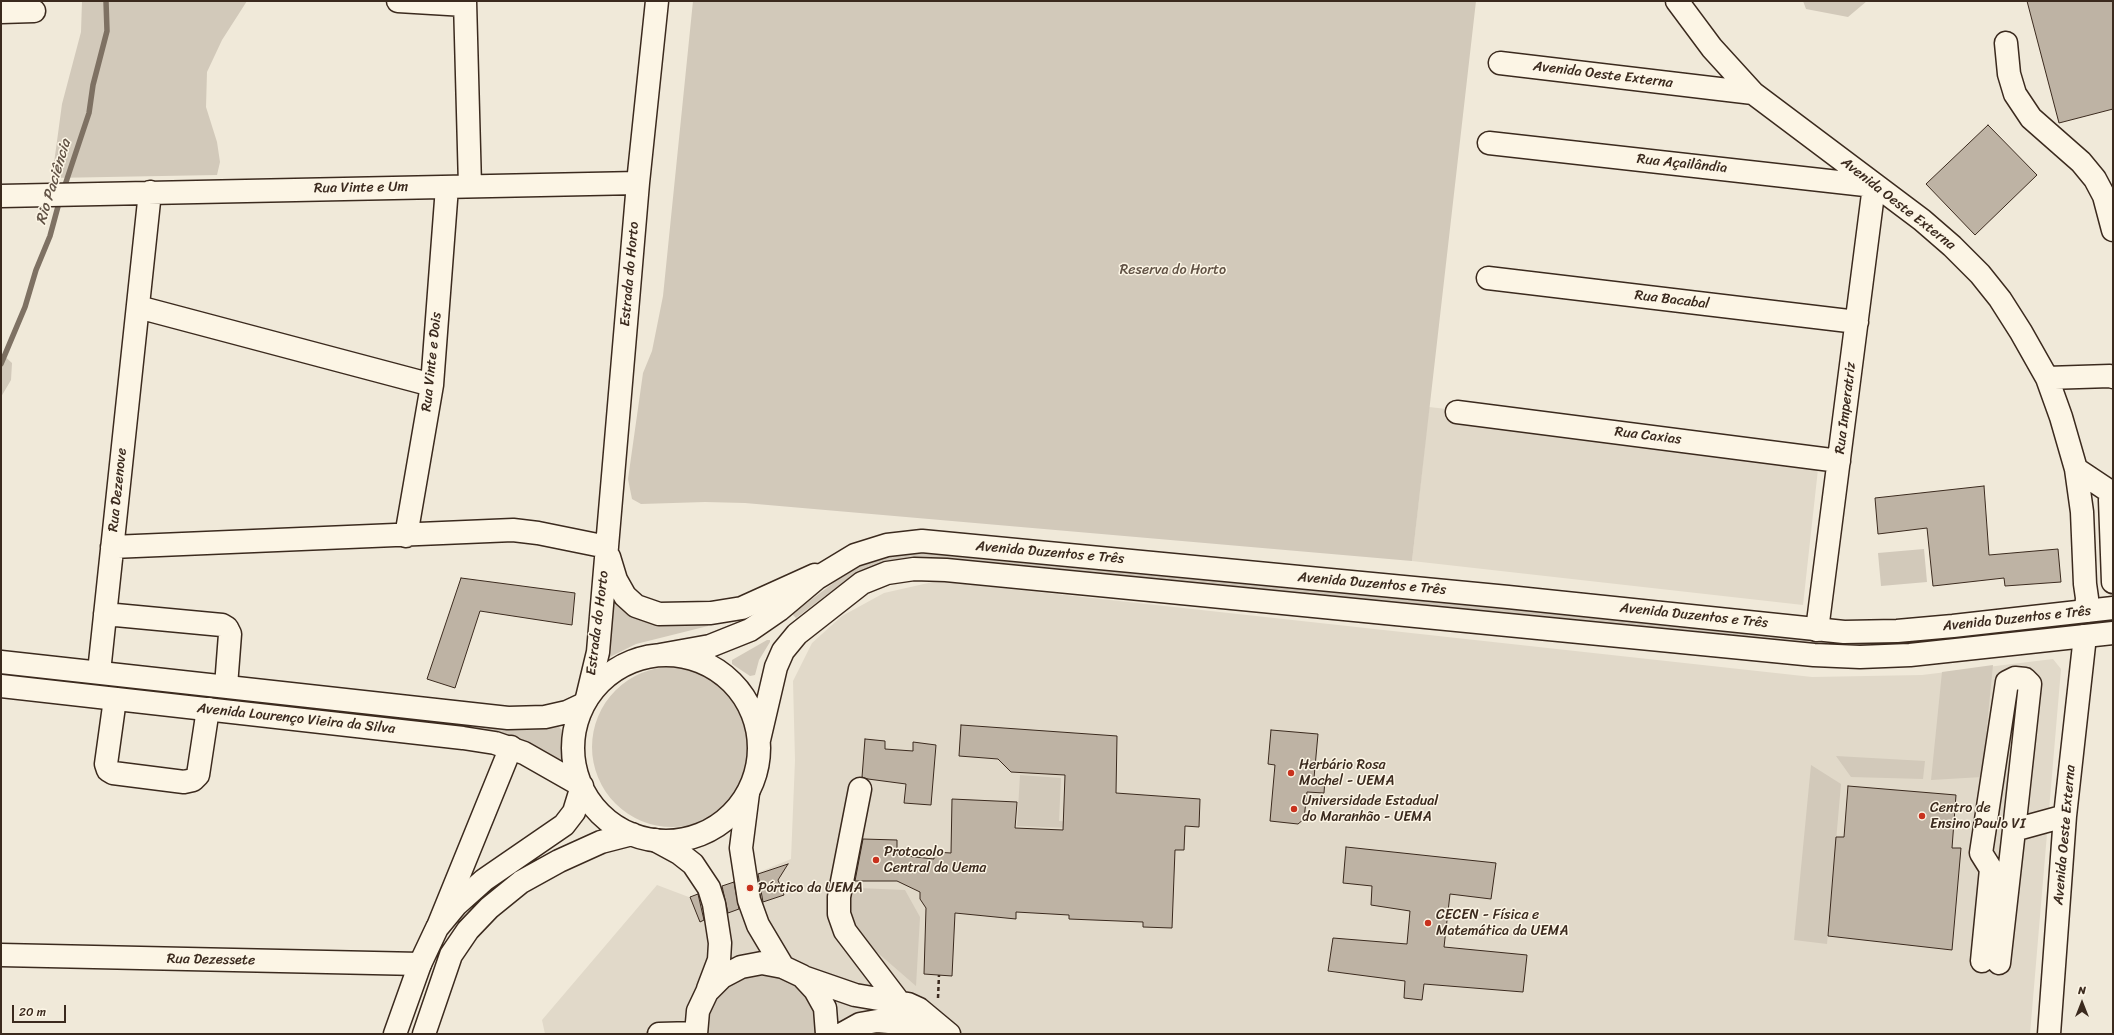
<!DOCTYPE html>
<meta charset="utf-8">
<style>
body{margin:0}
#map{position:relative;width:2114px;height:1035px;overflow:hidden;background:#f0e9d9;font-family:Sriracha,sans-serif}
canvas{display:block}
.frame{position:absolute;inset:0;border:2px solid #3b2a1e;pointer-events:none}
.north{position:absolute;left:2062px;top:983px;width:40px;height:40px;-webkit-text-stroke:3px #fcf5e5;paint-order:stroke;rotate:0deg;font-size:11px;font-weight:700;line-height:16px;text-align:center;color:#3b2a1e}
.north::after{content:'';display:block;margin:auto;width:14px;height:18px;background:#3b2a1e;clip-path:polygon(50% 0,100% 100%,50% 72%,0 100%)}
.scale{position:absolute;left:12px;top:1005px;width:54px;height:18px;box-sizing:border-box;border:2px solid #3b2a1e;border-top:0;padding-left:5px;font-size:12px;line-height:14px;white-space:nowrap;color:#3b2a1e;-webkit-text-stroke:3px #fcf5e5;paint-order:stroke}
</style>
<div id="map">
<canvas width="2114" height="1035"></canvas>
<div class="frame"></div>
<div class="north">N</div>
<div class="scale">20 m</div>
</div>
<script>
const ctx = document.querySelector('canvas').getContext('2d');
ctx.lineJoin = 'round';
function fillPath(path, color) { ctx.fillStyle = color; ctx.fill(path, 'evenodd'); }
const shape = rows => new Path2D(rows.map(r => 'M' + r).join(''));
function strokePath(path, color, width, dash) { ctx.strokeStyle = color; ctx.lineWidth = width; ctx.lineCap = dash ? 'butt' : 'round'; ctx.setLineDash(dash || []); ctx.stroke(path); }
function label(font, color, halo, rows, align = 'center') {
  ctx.font = font + ' Sriracha,sans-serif'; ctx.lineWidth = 3; ctx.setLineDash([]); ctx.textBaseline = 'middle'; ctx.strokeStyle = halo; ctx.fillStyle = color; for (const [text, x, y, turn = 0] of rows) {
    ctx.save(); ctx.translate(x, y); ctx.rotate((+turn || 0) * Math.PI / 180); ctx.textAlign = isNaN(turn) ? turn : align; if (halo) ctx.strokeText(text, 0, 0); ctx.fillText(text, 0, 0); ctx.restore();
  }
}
fillPath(shape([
 [1429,407,1820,451,1803,605,1412,561],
 [937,581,1812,677,1922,675,2053,659,2061,669,2030,1034,545,1034,542,1020,657,885,694,899,791,859,795,760,793,681,812,643,842,616,884,593]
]), '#e1d9c9');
fillPath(shape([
 [82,1,247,1,222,40,207,72,206,107,217,142,220,162,217,175,52,178,62,104,81,32],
 [693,1,1476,1,1412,561,745,503,705,502,641,504,632,499,628,479,643,373,652,351,663,296],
 [1803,1,1867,1,1848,17,1806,9],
 [1,353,12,363,11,380,1,397],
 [1924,549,1927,582,1881,586,1878,553],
 [934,552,1746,631,2113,618,2113,624,1880,647,1816,646,922,557,891,561,864,570,846,580,796,618,792,614,836,581,861,566,890,556],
 [611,597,708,623,708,626,636,644,606,659],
 [767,640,770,640,770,642,759,660,755,675,750,676,732,664,732,660],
 [1993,665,1982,777,1931,780,1942,672],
 '592 747a80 80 0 1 1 160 0a80 80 0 1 1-160 0Z',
 [470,725,527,730,559,727,562,730,566,767,521,740,469,728],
 [1836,756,1925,761,1923,779,1851,777],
 [1811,765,1841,784,1827,944,1794,940],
 [1020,775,1061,778,1059,821,1089,823,1097,829,1017,826],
 [858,888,905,890,920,917,916,986,833,914],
 [763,972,780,975,796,983,808,996,815,1011,817,1034,707,1034,708,1015,716,997,729,983,746,974]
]), '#d2c9ba');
strokePath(shape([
 [63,191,89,113,93,85,107,31,106,1],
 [1,364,25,307,36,270,50,236,60,199]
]), '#7e7163', 5.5);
const building = shape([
 [2027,1,2113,1,2113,109,2059,123,2027,1],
 [1988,125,2037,175,1975,235,1926,184,1988,125],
 [1984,486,1989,555,2058,549,2061,582,2005,586,2004,578,1933,586,1927,528,1878,534,1875,498,1984,486],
 [461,578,575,593,572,625,480,611,455,688,427,679,461,578],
 [961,725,1117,736,1116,793,1200,799,1199,827,1185,826,1184,850,1175,850,1172,928,1143,927,1143,922,1069,919,1069,915,1016,912,1016,919,955,913,952,976,924,974,926,908,920,899,920,892,897,881,855,881,863,839,897,840,897,855,934,859,934,852,951,853,952,799,1017,802,1015,828,1063,830,1065,775,1011,772,998,759,959,756,961,725],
 [1271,730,1318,734,1314,778,1325,779,1324,793,1307,792,1304,819,1298,824,1270,821,1275,765,1268,764,1271,730],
 [865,739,885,741,885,749,913,751,913,742,936,745,931,805,904,803,906,784,868,779,862,777,865,739],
 [1848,786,1956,795,1952,848,1961,848,1952,950,1828,936,1836,837,1844,837,1848,786],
 [1346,847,1496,863,1491,899,1450,894,1444,947,1527,955,1523,992,1424,984,1422,1000,1404,998,1405,981,1328,971,1333,938,1407,944,1410,911,1371,905,1372,886,1343,883,1346,847],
 [788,864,778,880,784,895,763,902,758,874,788,864],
 [734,882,739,909,728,913,722,886,734,882],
 [698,894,704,920,700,922,690,897,698,894]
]);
fillPath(building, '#beb3a4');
strokePath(building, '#3b2a1e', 1);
const minor = shape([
 [398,1,465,5],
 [465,1,470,186],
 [1677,1,1712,48,1753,93,1922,220,1952,246,1980,274,2000,299,2021,332,2047,378,2061,417,2076,469,2082,512,2085,584,2087,598,2086,611],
 [1,12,34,11],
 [2006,43,2009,74,2015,94,2031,118,2081,162,2095,179,2104,196,2113,230],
 [1500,63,1753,93],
 [1489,143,1874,186,1817,630],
 [1,196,638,183],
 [1488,278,1857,322],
 [138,307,432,385],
 [2047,378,2110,376,2113,377],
 [1457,412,1839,461],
 [2076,469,2112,493],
 [2113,492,2110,500,2113,582],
 [406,536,432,385,447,187],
 [112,547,513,530,538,533,607,547],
 [609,557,616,580,625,596,636,606,659,614,711,613,742,608,815,575],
 [105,614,222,625,227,628,230,634,226,686],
 [99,672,150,192],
 [587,698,598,652,638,183,657,1],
 [115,699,106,764,108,770,113,773,184,782,193,780,198,775,208,709],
 [860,789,839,897,839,914,845,931,899,1002],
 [748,793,741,848,749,900,758,925,783,967],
 [655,840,679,853,693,864,709,888,714,904,720,943,719,960,708,989],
 [439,924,511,747],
 [1,955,420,964],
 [1982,961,1991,869,1981,853,2007,682,2015,678,2025,679,2030,684,2014,830,2065,816],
 [1999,963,2014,830],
 [803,977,855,995,908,1004,919,1009,949,1034],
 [659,1034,696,1033],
 [696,1034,698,1011,707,992,722,977,741,967,762,963,783,967,802,976,815,990,825,1008,827,1034],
 [842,1034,860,1024,877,1021,913,1024,940,1034],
 [2049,1034,2065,816,2085,636]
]);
const major = shape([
 [660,655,710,646,750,630,779,610,817,578,855,555,887,545,922,541,1508,597,1844,632,1897,631,1953,626,2113,608],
 '573 748a93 93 0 1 1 186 0a93 93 0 1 1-186 0Z',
 [1,662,508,718,545,717,567,712,584,704],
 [1,686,463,738,495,743,524,753,582,786],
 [759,740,776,667,783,651,797,634,862,583,887,573,914,569,946,570,1814,655,1860,657,1910,655,2113,633],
 [395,1034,420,964,437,928,456,905,484,880,564,825,574,812,582,786],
 [424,1034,451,955,468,930,489,908,521,882,559,861,601,842,632,834]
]);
strokePath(minor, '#3b2a1e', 25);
strokePath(major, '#3b2a1e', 25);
strokePath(shape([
 [938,998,939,975]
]), '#3b2a1e', 2.5, [4, 3]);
strokePath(minor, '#fcf5e5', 22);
strokePath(major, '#fcf5e5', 22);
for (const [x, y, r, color] of [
 [1291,773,4,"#c8321e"],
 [1294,809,4,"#c8321e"],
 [1922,816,4,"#c8321e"],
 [876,860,4,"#c8321e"],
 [750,888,4,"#c8321e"],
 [1428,923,4,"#c8321e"]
]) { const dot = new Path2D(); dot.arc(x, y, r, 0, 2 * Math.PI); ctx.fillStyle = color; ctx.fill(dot); strokePath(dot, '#fcf5e5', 1.5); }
label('14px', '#3b2a1e', '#fcf5e5', [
 ["Avenida Oeste Externa",1603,75,7],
 ["Rua Açailândia",1682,164,6],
 ["Rua Vinte e Um",361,188,-1],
 ["Avenida Oeste Externa",1898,204,38],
 ["Estrada do Horto",630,274,-85],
 ["Rua Bacabal",1672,300,7],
 ["Rua Vinte e Dois",432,362,-84],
 ["Rua Imperatriz",1846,408,-83],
 ["Rua Caxias",1648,436,7],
 ["Rua Dezenove",118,490,-84],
 ["Avenida Duzentos e Três",1050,553,5],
 ["Avenida Duzentos e Três",1372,584,5],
 ["Avenida Duzentos e Três",1694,616,6],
 ["Avenida Duzentos e Três",2017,619,-6],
 ["Estrada do Horto",598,623,-83],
 ["Avenida Lourenço Vieira da Silva",296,719,6],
 ["Avenida Oeste Externa",2065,835,-85],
 ["Rua Dezessete",211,960,1]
]);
label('14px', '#615245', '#fcf5e5', [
 ["Reserva do Horto",1173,270]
]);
label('14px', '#3b2a1e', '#fcf5e5', [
 ["Herbário Rosa",1299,765],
 ["Mochel - UEMA",1299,781],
 ["Universidade Estadual",1302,801],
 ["do Maranhão - UEMA",1302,817],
 ["Centro de",1930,808],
 ["Ensino Paulo VI",1930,824],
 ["Protocolo",884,852],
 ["Central da Uema",884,868],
 ["Pórtico da UEMA",758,888],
 ["CECEN - Física e",1436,915],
 ["Matemática da UEMA",1436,931]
], 'left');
label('italic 15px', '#625346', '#fcf5e5', [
 ["Rio Paciência",54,182,-73]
]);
</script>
